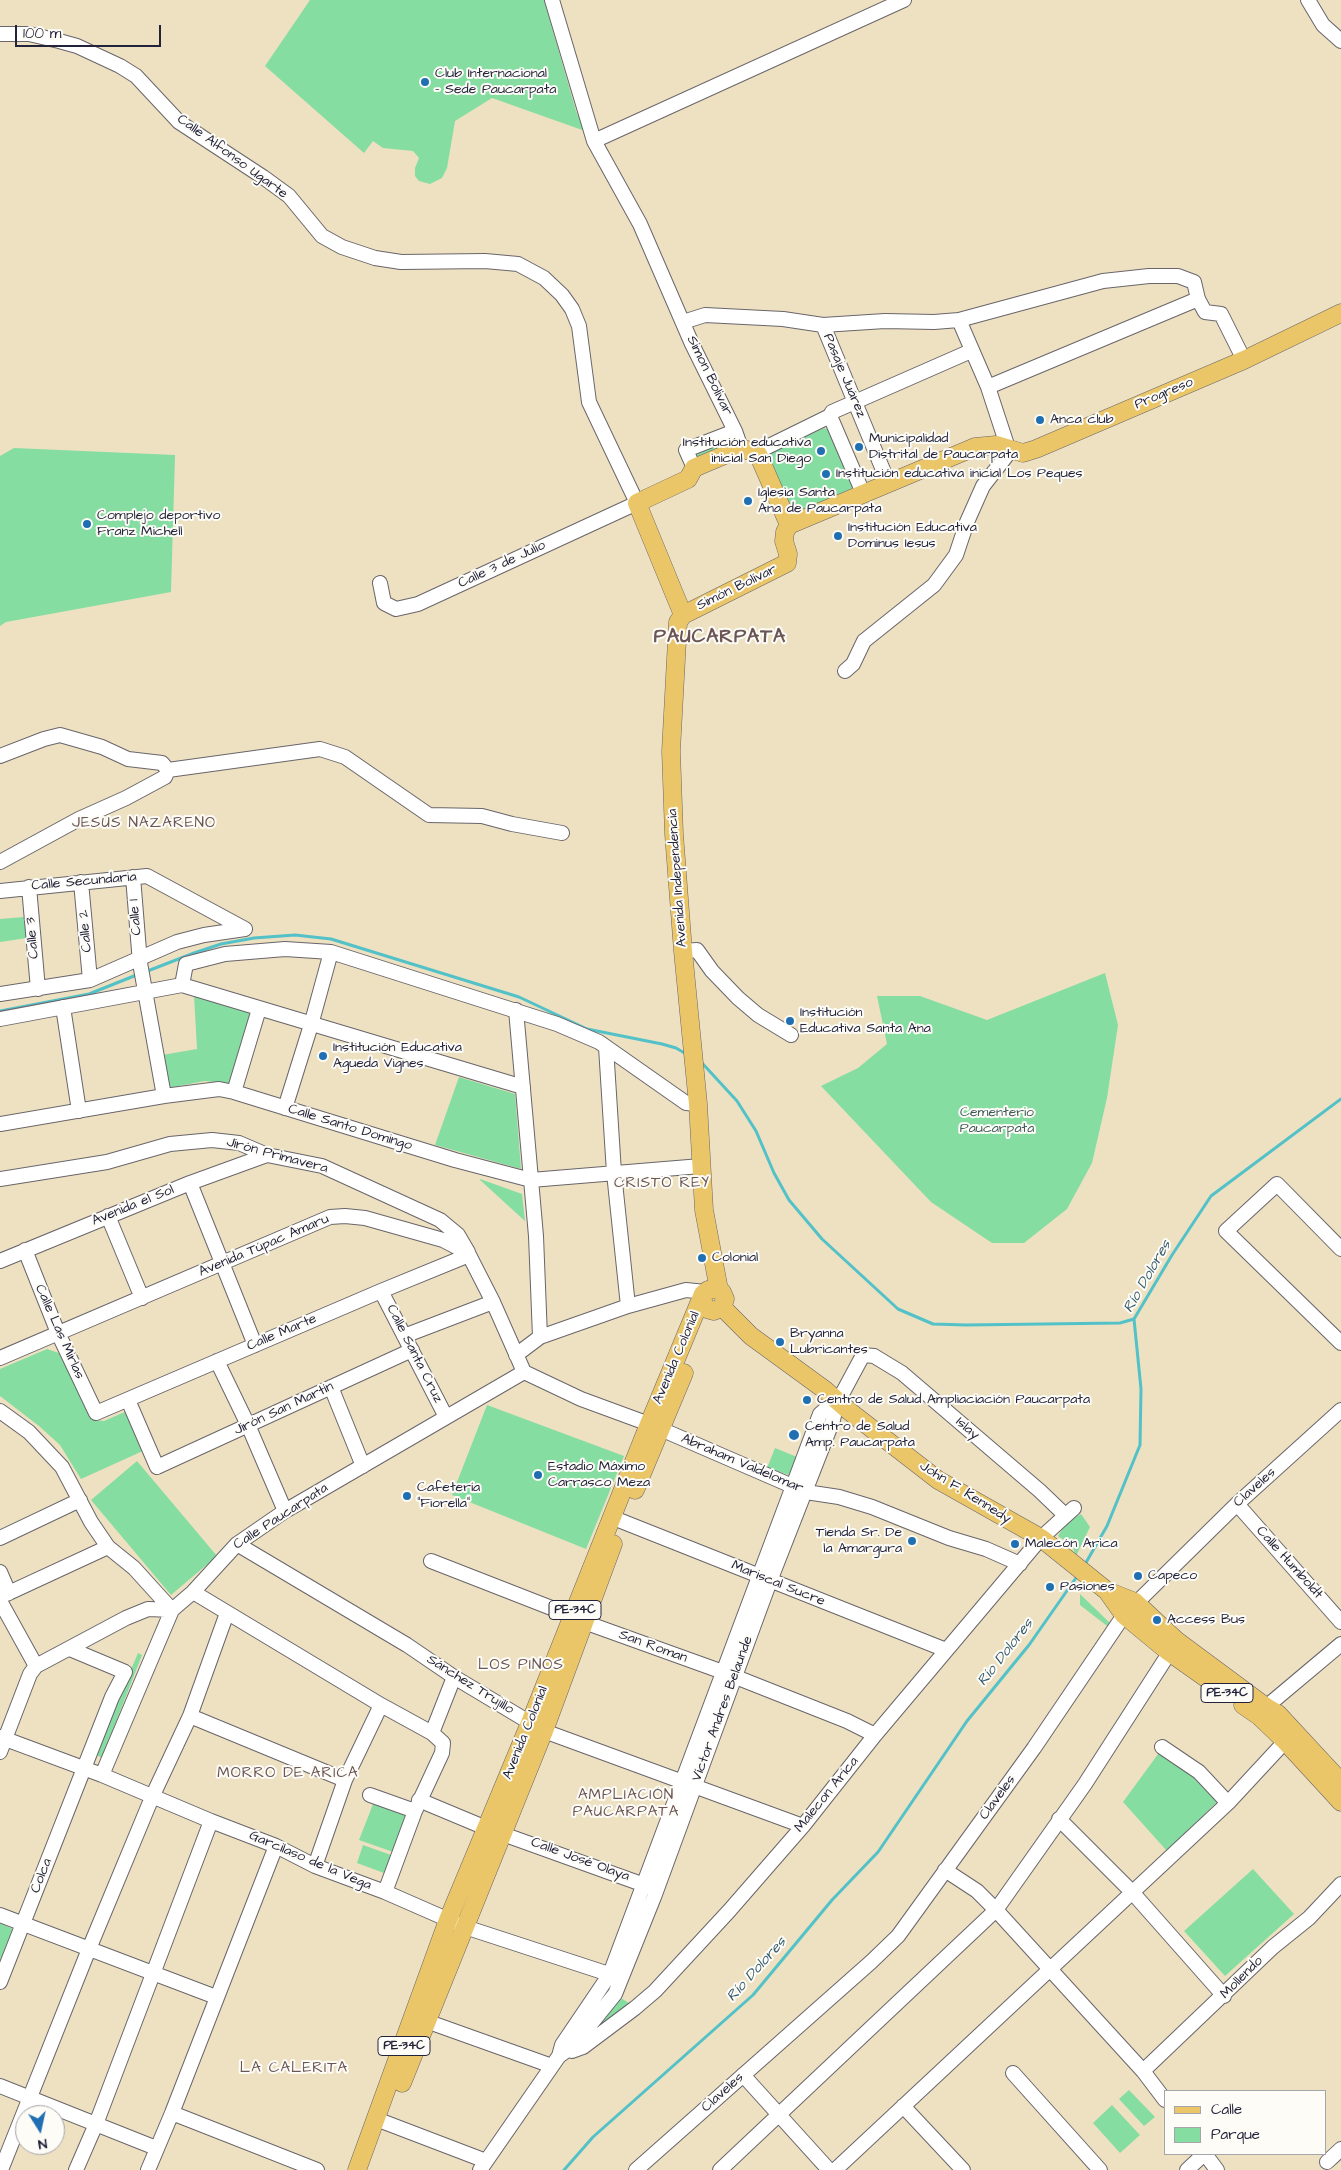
<!DOCTYPE html>
<meta charset="utf-8">
<style>
body{margin:0}
#map{position:relative;width:1341px;height:2170px;overflow:hidden;background:#eee1c1;font-family:"Architects Daughter",sans-serif}
canvas{display:block}
.legend{position:absolute;left:1164px;top:2090px;width:162px;height:65px;box-sizing:border-box;background:#fdfcf7;border:1px solid #a5a5ac;margin:0;padding:6px 9px;list-style:none;font-size:15px;color:#22223b}
.legend li{display:flex;align-items:center;gap:10px;height:25px}
.legend b{width:25px;border:1px solid #a5a5ac}
.north{position:absolute;left:15px;top:2105px;width:50px;height:50px;box-sizing:border-box;background:#fdfcf7;border:1px solid #a5a5ac;border-radius:50%;rotate:170deg;font-size:14px;font-weight:700;line-height:20px;text-align:center;color:#22223b}
.north::after{content:'';display:block;margin:auto;width:18px;height:22px;background:#1f6fb2;clip-path:polygon(50% 0,100% 100%,50% 72%,0 100%)}
.scale{position:absolute;left:15px;top:25px;width:146px;height:22px;box-sizing:border-box;border:2px solid #22223b;border-top:0;padding-left:6px;font-size:15px;line-height:18px;white-space:nowrap;color:#22223b;-webkit-text-stroke:4px #fdfcf7;paint-order:stroke}
</style>
<div id="map">
<canvas width="1341" height="2170"></canvas>
<ul class="legend">
<li><b style="height:6px;background:#eac669"></b>Calle</li>
<li><b style="height:14px;background:#85dda1"></b>Parque</li>
</ul>
<div class="north">N</div>
<div class="scale">100 m</div>
</div>
<script>
const ctx = document.querySelector('canvas').getContext('2d');
ctx.lineJoin = 'round';
function fillPath(path, color) { ctx.fillStyle = color; ctx.fill(path, 'evenodd'); }
const shape = rows => new Path2D(rows.map(r => 'M' + r).join(''));
function strokePath(path, color, width, dash) { ctx.strokeStyle = color; ctx.lineWidth = width; ctx.lineCap = dash ? 'butt' : 'round'; ctx.setLineDash(dash || []); ctx.stroke(path); }
function label(font, color, halo, rows, align = 'center') {
  ctx.font = font + ' "Architects Daughter",sans-serif'; ctx.lineWidth = 4; ctx.setLineDash([]); ctx.textBaseline = 'middle'; ctx.strokeStyle = halo; ctx.fillStyle = color; for (const [text, x, y, turn = 0] of rows) {
    ctx.save(); ctx.translate(x, y); ctx.rotate((+turn || 0) * Math.PI / 180); ctx.textAlign = isNaN(turn) ? turn : align; if (halo) ctx.strokeText(text, 0, 0); ctx.fillText(text, 0, 0); ctx.restore();
  }
}
fillPath(shape([
 [310,0,544,0,576,111,585,131,492,98,455,121,447,168,442,178,430,184,419,181,415,176,415,168,419,158,413,151,383,148,373,141,364,153,265,66],
 [824,428,830,430,854,484,850,491,798,513,789,511,764,455],
 [727,439,731,447,698,460,694,452],
 [14,448,175,455,171,592,6,622,0,626,0,456],
 [24,917,27,938,0,942,0,919],
 [1105,973,1118,1025,1107,1098,1092,1163,1067,1209,1024,1243,992,1243,931,1202,821,1086,858,1068,887,1044,877,996,920,996,987,1020],
 [194,995,254,1013,233,1084,205,1081,168,1088,162,1055,197,1049],
 [459,1077,515,1094,521,1169,435,1145],
 [480,1179,522,1194,525,1221,480,1180],
 [47,1349,59,1353,94,1420,104,1421,127,1411,145,1450,81,1479,60,1445,39,1426,0,1396,0,1369],
 [487,1405,624,1456,586,1549,452,1495],
 [775,1448,797,1457,789,1475,767,1468],
 [137,1461,217,1556,171,1595,91,1500],
 [1081,1514,1090,1527,1076,1556,1072,1546,1058,1536,1067,1522],
 [1080,1594,1111,1624,1111,1629,1080,1605],
 [138,1653,142,1655,102,1758,95,1754],
 [1161,1750,1220,1799,1167,1851,1123,1802],
 [377,1794,410,1805,393,1852,359,1840],
 [363,1845,391,1855,384,1873,357,1863],
 [1253,1869,1294,1914,1225,1976,1184,1931],
 [0,1923,13,1929,0,1964],
 [621,1998,632,2005,597,2031,594,2029],
 [1129,2090,1155,2117,1144,2126,1119,2099],
 [1112,2105,1140,2135,1120,2153,1093,2123]
]), '#85dda1');
strokePath(shape([
 [145,972,194,953,221,944,254,938,295,935,331,939,519,997,587,1029,662,1044,676,1048,688,1055],
 [0,1011,89,994,139,974],
 [702,1063,737,1101,756,1131,774,1173,789,1200,822,1239,898,1309,933,1324,966,1325,1120,1323,1134,1319],
 [1084,1566,1107,1526,1140,1445,1141,1389,1134,1319,1172,1255,1211,1196,1341,1099],
 [564,2170,593,2137,753,1995,832,1900,878,1852,967,1721,1029,1645,1078,1575]
]), '#53c1c8', 3);
const minor = shape([
 [552,0,594,141,640,224,692,344,735,431,741,448],
 [1308,0,1323,25,1341,41],
 [0,34,29,34,59,41,77,46,120,66,136,76,179,122,263,177,289,196,322,236,342,247,375,258,401,262,485,261,518,264,544,278,562,295,572,309,579,326,589,402,637,503,418,604,396,609,384,603,380,583],
 [594,141,904,0],
 [959,320,988,387,1008,448],
 [683,322,705,315,783,319,823,325,885,321,934,322,959,320,1103,281,1149,276,1178,276,1194,282,1198,299,1205,312,1221,314,1244,360],
 [823,325,888,482],
 [988,387,1198,299],
 [830,416,863,493],
 [758,454,765,448,830,416,832,412,971,351],
 [694,468,686,450,735,431],
 [845,671,853,664,864,641,934,585,956,555,967,522,983,486,1011,450],
 [0,756,44,739,60,735,102,747,128,759,162,763,168,770],
 [168,770,320,749,345,757,429,815,482,816,512,824,562,833],
 [0,862,79,819,126,798,165,777,168,770],
 [133,877,140,963,164,1096],
 [81,882,90,980],
 [29,887,38,989],
 [0,891,147,876,245,929],
 [683,951,697,950,712,971,738,998,758,1015,791,1035],
 [182,985,186,964,225,954,285,949,331,952,557,1024,599,1042,686,1103,698,1104],
 [0,994,90,980,177,942,204,935,245,929],
 [63,1007,79,1111],
 [516,1010,536,1236,540,1337],
 [0,1019,182,985,523,1087],
 [606,1047,614,1173,628,1306],
 [234,1092,259,1009],
 [285,1108,311,1025,331,952],
 [0,1124,164,1096,219,1089,234,1092,455,1160,531,1180,701,1166],
 [0,1179,107,1162,170,1144,212,1140,239,1143,267,1155,322,1166,440,1220,458,1235,468,1252],
 [190,1183,255,1345],
 [108,1216,142,1298],
 [1341,1249,1277,1184,1226,1231,1341,1343],
 [25,1250,58,1333,96,1413,381,1291,469,1255],
 [0,1261,190,1183,267,1155],
 [381,1291,446,1417],
 [404,1336,493,1302],
 [516,1355,540,1337,628,1306,686,1290,705,1292],
 [0,1358,330,1217,345,1216,365,1218,443,1240,464,1251,469,1255,493,1302,524,1372],
 [217,1361,248,1425,285,1511],
 [524,1372,581,1399,649,1424,806,1492,839,1497,872,1507,949,1538,986,1549,1020,1564],
 [331,1387,363,1466],
 [128,1400,157,1467,412,1350],
 [0,1411,29,1432,62,1467,91,1522,108,1547,134,1568,172,1610,102,1775],
 [1237,1504,1341,1622],
 [611,1517,946,1650],
 [0,1538,80,1500],
 [237,1544,407,1645,454,1677,544,1731,803,1826],
 [431,1561,572,1616,584,1622,723,1672,847,1721,875,1735],
 [0,1572,9,1593],
 [193,1592,381,1705,432,1733,443,1743,442,1753,415,1811,385,1892],
 [0,1597,108,1547],
 [0,1601,36,1666],
 [1260,1714,1266,1707,1341,1644],
 [190,1716,345,1780],
 [432,1733,454,1677],
 [0,1737,102,1775,211,1821,276,1846,315,1866,385,1892,465,1927,618,1977],
 [1162,1747,1199,1772,1228,1803],
 [0,1752,30,1674,36,1666,126,1618,148,1609,172,1610,193,1592,237,1544,285,1511,524,1372],
 [370,1795,415,1811],
 [419,1800,486,1828,650,1887],
 [1059,1819,1132,1892,1224,1996],
 [315,1866,345,1780,381,1705],
 [945,1870,977,1891,996,1910,1143,2071,1165,2100],
 [0,1915,216,1997],
 [0,1982,112,1697,125,1672,70,1649],
 [418,2023,426,2021,552,2066],
 [572,2051,583,2047,635,2008,655,1991,729,1911,803,1826,875,1735,1041,1538,1074,1508],
 [559,2056,562,2045,610,1974,820,1414,841,1396,863,1355,874,1356,902,1373,1040,1491,1065,1515],
 [1143,2071,1273,1947,1309,1918,1341,1884],
 [1013,2073,1100,2170],
 [743,2075,829,2170],
 [0,2086,156,2148],
 [903,2106,963,2170],
 [172,2113,317,2170],
 [376,2119,486,2161],
 [1205,2154,1217,2170],
 [1327,2162,1341,2149],
 [1,2170,89,1949,153,1795,190,1716,227,1613],
 [76,2170,96,2124,211,1821],
 [148,2170,172,2113,276,1846],
 [480,2170,559,2056,573,2046,615,1994,654,1897,770,1581,833,1420,837,1401],
 [636,2170,871,1962,898,1936,1034,1748,1124,1615,1237,1504,1341,1410],
 [720,2170,996,1910,1085,1784,1175,1644],
 [835,2170,1228,1803,1292,1734],
 [1187,2170,1204,2154]
]);
const major = shape([
 [789,525,975,447,996,445,1023,453,1036,449,1244,360,1341,313],
 [683,615,787,563,788,554,784,541,785,532,789,525,758,454,741,448,694,468,688,479,637,503,683,615,678,622,671,751,674,834,683,951,698,1104,704,1210,719,1290],
 [722,1307,751,1336,825,1390,849,1411,938,1480,1041,1538,1107,1591,1135,1602,1177,1641,1266,1707,1278,1714,1341,1782],
 [635,1490,684,1373],
 [1107,1591,1124,1615,1169,1652,1220,1688],
 [1243,1705,1259,1716,1284,1740,1341,1802],
 [402,2083,544,1731,613,1544],
 [357,2170,448,1920,530,1723,649,1424,703,1294,708,1290,716,1289,722,1292,725,1299,722,1307,714,1311,707,1309,702,1300]
]);
strokePath(minor, '#69656a', 16);
strokePath(major, '#69656a', 19);
strokePath(minor, '#fff', 14);
strokePath(major, '#eac669', 18);
for (const [x, y, r, color] of [
 [425,82,5,"#1f6fb2"],
 [1040,420,5,"#1f6fb2"],
 [859,447,5,"#1f6fb2"],
 [821,451,5,"#1f6fb2"],
 [826,474,5,"#1f6fb2"],
 [748,501,5,"#1f6fb2"],
 [87,524,5,"#1f6fb2"],
 [838,536,5,"#1f6fb2"],
 [790,1021,5,"#1f6fb2"],
 [323,1056,5,"#1f6fb2"],
 [702,1258,5,"#1f6fb2"],
 [780,1342,5,"#1f6fb2"],
 [807,1400,5,"#1f6fb2"],
 [794,1435,6,"#1f6fb2"],
 [538,1475,5,"#1f6fb2"],
 [407,1496,5,"#1f6fb2"],
 [912,1541,5,"#1f6fb2"],
 [1015,1544,5,"#1f6fb2"],
 [1138,1576,5,"#1f6fb2"],
 [1050,1587,5,"#1f6fb2"],
 [1157,1620,5,"#1f6fb2"]
]) { const dot = new Path2D(); dot.arc(x, y, r, 0, 2 * Math.PI); ctx.fillStyle = color; ctx.fill(dot); strokePath(dot, '#fdfcf7', 2); }
for (const [x, y, w] of [
 [575,1610,52],
 [1227,1693,52],
 [404,2046,52]
]) { const box = new Path2D(); box.roundRect(x - w / 2, y - 9.5, w, 19, 4); ctx.fillStyle = '#fdfcf7'; ctx.fill(box); strokePath(box, '#22223b', 1); }
label('bold 12px', '#22223b', null, [
 ["PE-34C",575,1610],
 ["PE-34C",1227,1693],
 ["PE-34C",404,2046]
]);
label('14px', '#22223b', '#fdfcf7', [
 ["Club Internacional",435,74],
 ["- Sede Paucarpata",435,90],
 ["Anca club",1050,420],
 ["Municipalidad",869,439],
 ["Distrital de Paucarpata",869,455],
 ["Institución educativa",811,443,"right"],
 ["inicial San Diego",811,459,"right"],
 ["Institución educativa inicial Los Peques",836,474],
 ["Iglesia Santa",758,493],
 ["Ana de Paucarpata",758,509],
 ["Complejo deportivo",97,516],
 ["Franz Michell",97,532],
 ["Institución Educativa",848,528],
 ["Dominus Iesus",848,544],
 ["Institución",800,1013],
 ["Educativa Santa Ana",800,1029],
 ["Institución Educativa",333,1048],
 ["Agueda Vignes",333,1064],
 ["Colonial",712,1258],
 ["Bryanna",790,1334],
 ["Lubricantes",790,1350],
 ["Centro de Salud Ampliaciación Paucarpata",817,1400],
 ["Centro de Salud",805,1427],
 ["Amp. Paucarpata",805,1443],
 ["Estadio Máximo",548,1467],
 ["Carrasco Meza",548,1483],
 ["Cafetería",417,1488],
 ["\"Fiorella\"",417,1504],
 ["Tienda Sr. De",902,1533,"right"],
 ["la Amargura",902,1549,"right"],
 ["Malecón Arica",1025,1544],
 ["Capeco",1148,1576],
 ["Pasiones",1060,1587],
 ["Access Bus",1167,1620]
], 'left');
label('14px', '#22223b', '#fdfcf7', [
 ["Calle Alfonso Ugarte",232,157,36],
 ["Simon Bolivar",709,376,64],
 ["Pasaje Juárez",844,376,67],
 ["Progreso",1164,394,-23],
 ["Calle 3 de Julio",502,565,-25],
 ["Simón Bolívar",737,588,-26],
 ["Avenida Independencia",678,878,-94],
 ["Calle Secundaria",84,882,-5],
 ["Calle 1",136,917,-95],
 ["Calle 2",86,931,-95],
 ["Calle 3",33,938,-95],
 ["Calle Santo Domingo",350,1128,17],
 ["Jirón Primavera",277,1156,15],
 ["Avenida el Sol",133,1206,-22],
 ["Avenida Túpac Amaru",264,1246,-23],
 ["Calle Las Mirlas",59,1332,66],
 ["Calle Marte",282,1333,-23],
 ["Calle Santa Cruz",414,1354,63],
 ["Avenida Colonial",677,1358,-67],
 ["Jirón San Martín",284,1409,-25],
 ["Islay",967,1429,41],
 ["Abraham Valdelomar",742,1464,23],
 ["Claveles",1255,1488,-42],
 ["John F. Kennedy",965,1493,32],
 ["Calle Paucarpata",281,1517,-33],
 ["Calle Humboldt",1289,1563,48],
 ["Mariscal Sucre",778,1584,22],
 ["San Roman",653,1647,20],
 ["Sánchez Trujillo",470,1685,32],
 ["Víctor Andres Belaunde",723,1709,-70],
 ["Avenida Colonial",526,1733,-68],
 ["Malecon Arica",827,1795,-51],
 ["Claveles",998,1798,-54],
 ["Calle José Olaya",580,1860,20],
 ["Garcilaso de la Vega",310,1861,23],
 ["Colca",42,1876,-69],
 ["Mollendo",1242,1978,-45],
 ["Claveles",723,2093,-42]
]);
label('14px', '#405a5a', '#fdfcf7', [
 ["Cementerio",997,1113],
 ["Paucarpata",997,1129]
]);
ctx.letterSpacing = '1px';
label('15px', '#6b5555', '#fdfcf7', [
 ["JESUS NAZARENO",144,824],
 ["CRISTO REY",662,1184],
 ["LOS PINOS",521,1666],
 ["MORRO DE ARICA",288,1774],
 ["AMPLIACIÓN",626,1796],
 ["PAUCARPATA",626,1813],
 ["LA CALERITA",294,2069]
]);
ctx.letterSpacing = '0px';
label('italic 15px', '#335a6c', '#fdfcf7', [
 ["Río Dolores",1148,1277,-60],
 ["Río Dolores",1006,1653,-52],
 ["Río Dolores",757,1970,-48]
]);
ctx.letterSpacing = '1px';
label('bold 19px', '#6b5555', '#fdfcf7', [
 ["PAUCARPATA",720,638]
]);
ctx.letterSpacing = '0px';
</script>
